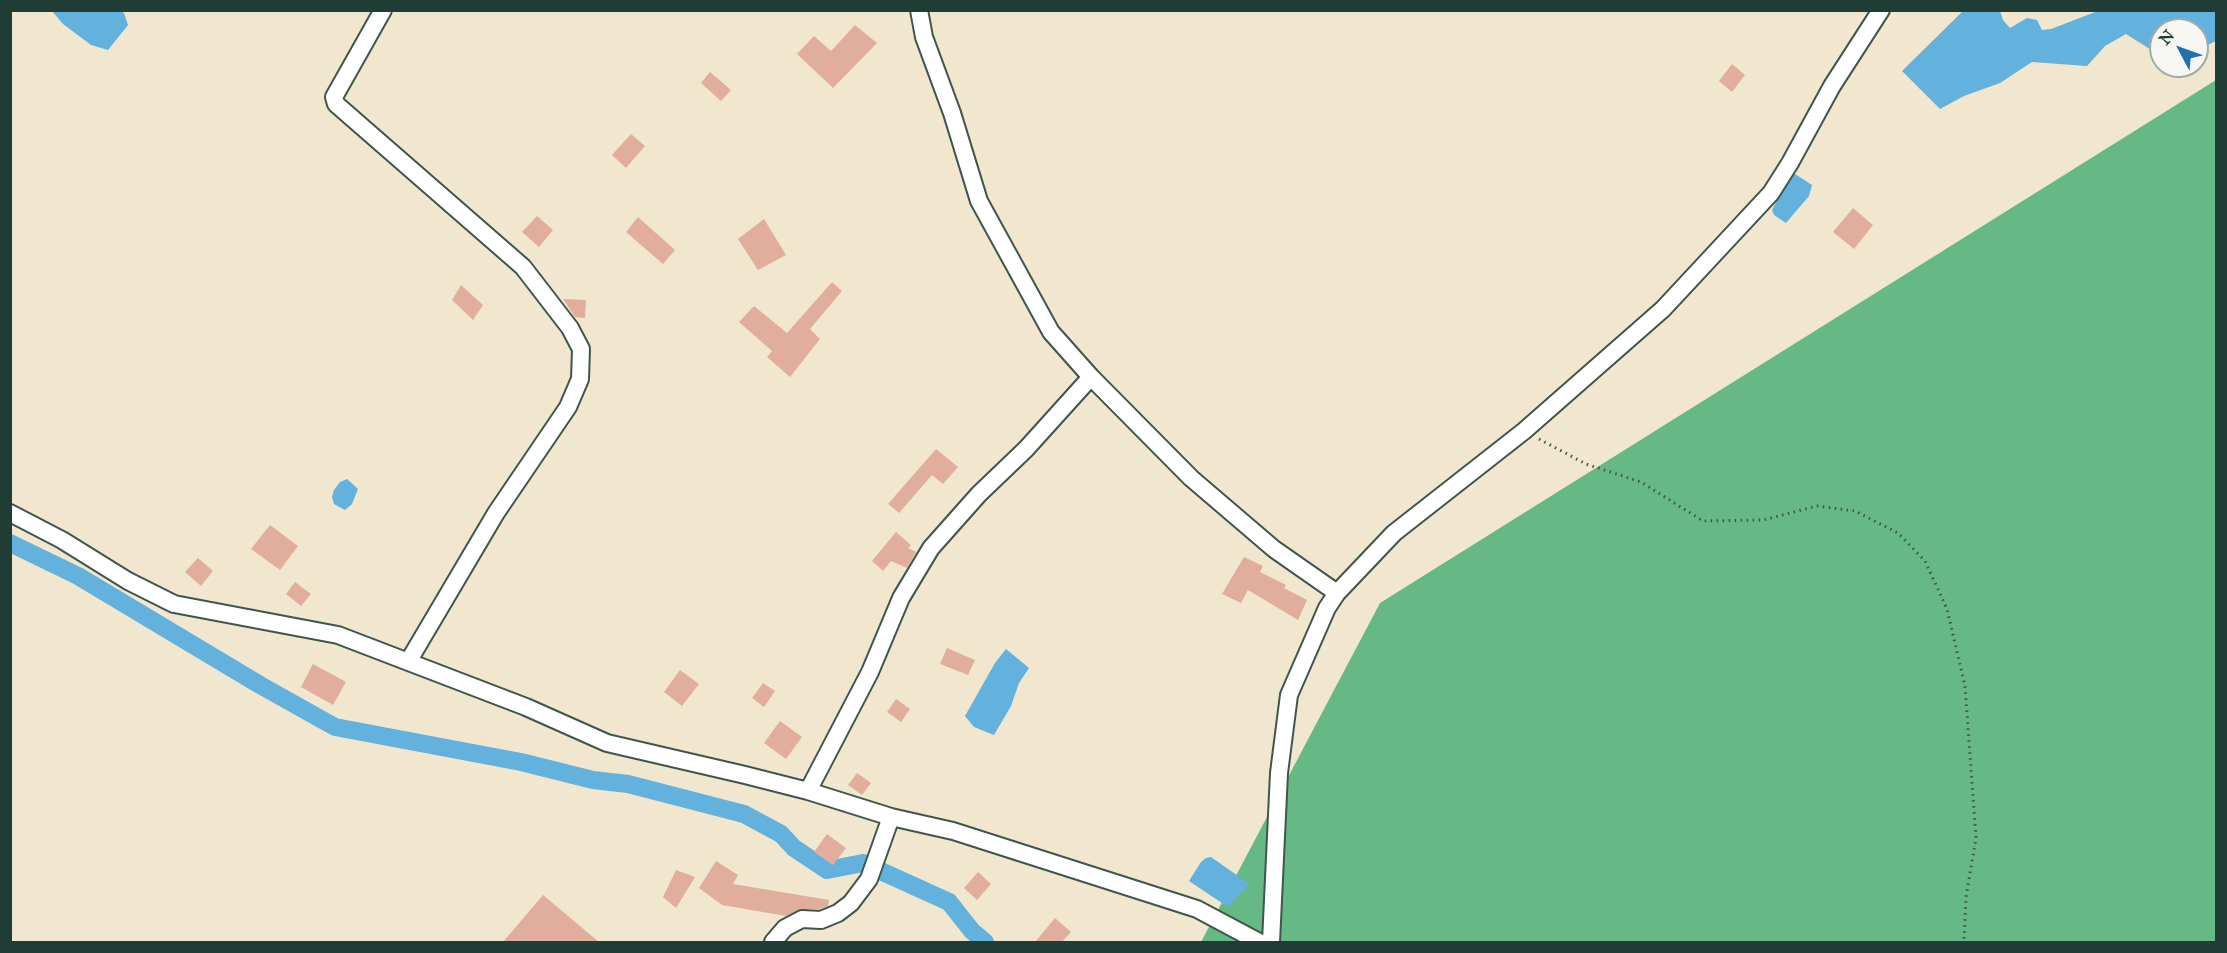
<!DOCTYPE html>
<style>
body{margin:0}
#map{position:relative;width:2227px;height:953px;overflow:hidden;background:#f1e6ce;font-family:"IM FELL Great Primer",serif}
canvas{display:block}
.frame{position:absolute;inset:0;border:12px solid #1f3d34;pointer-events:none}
.north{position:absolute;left:2149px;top:18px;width:60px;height:60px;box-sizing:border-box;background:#f6f6f2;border:2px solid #a0aca6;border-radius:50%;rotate:311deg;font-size:16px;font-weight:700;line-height:24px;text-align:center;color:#1f3d34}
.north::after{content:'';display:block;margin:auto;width:21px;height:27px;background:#1f6fb2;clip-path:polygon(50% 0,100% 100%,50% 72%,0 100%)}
</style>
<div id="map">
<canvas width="2227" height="953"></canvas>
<div class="frame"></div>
<div class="north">N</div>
</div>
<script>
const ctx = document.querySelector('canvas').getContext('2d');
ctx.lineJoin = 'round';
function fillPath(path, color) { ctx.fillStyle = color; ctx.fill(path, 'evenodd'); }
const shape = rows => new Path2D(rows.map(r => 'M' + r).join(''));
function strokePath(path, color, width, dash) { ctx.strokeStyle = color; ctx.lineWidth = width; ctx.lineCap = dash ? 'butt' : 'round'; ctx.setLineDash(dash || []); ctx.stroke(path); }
fillPath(shape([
 [2216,80,2216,942,1201,942,1380,603]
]), '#66b884');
fillPath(shape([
 [52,11,120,11,124,13,128,25,108,50,91,45,63,24],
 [1963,11,2000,11,2003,20,2010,28,2027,18,2037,20,2042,30,2051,29,2098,11,2216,11,2216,41,2197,50,2197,30,2161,30,2161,56,2126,34,2105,46,2087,66,2032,62,2000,83,1964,96,1940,109,1902,71],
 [1795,174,1812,185,1809,196,1786,223,1774,215,1772,210,1789,178],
 [347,479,358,489,352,504,345,510,334,504,332,497,334,490,340,482],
 [1006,649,1029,668,1019,683,1011,706,994,735,974,727,965,716,995,663],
 [1211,857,1248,883,1248,886,1228,907,1189,881,1201,862,1206,858]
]), '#63b1dd');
strokePath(shape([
 [10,543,78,576,260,685,335,727,521,762,593,780,628,784,744,814,781,834,794,848,827,870,863,863,949,902,972,931,985,942]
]), '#63b1dd', 18);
fillPath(shape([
 [855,25,877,43,833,88,797,54,814,36,831,51],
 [1732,64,1745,75,1732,92,1719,81],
 [710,72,731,90,721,101,701,83],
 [631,134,645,146,626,168,612,155],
 [1853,208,1873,225,1854,249,1833,232],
 [537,216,553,230,539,247,522,232],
 [638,217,675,250,663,264,626,232],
 [764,219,786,255,758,270,738,239],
 [832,282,842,291,810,329,820,339,790,377,767,357,772,351,739,322,754,306,787,333],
 [461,285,483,305,473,320,452,300],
 [563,299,586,300,585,318,575,317],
 [936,449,958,467,943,484,932,475,899,513,888,504],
 [270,525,298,546,280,570,251,549],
 [896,532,911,545,908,548,916,552,907,568,891,561,883,571,872,561],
 [1244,557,1263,566,1260,572,1286,585,1284,588,1307,600,1298,620,1248,590,1241,603,1222,594],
 [198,558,213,571,201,586,185,572],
 [295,582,311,594,301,606,286,594],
 [947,648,975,660,968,675,940,664],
 [313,664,346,682,333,705,301,687],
 [680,670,699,684,682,706,664,692],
 [763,683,775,691,764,707,752,698],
 [896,699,910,709,901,722,887,712],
 [780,721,802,737,786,759,764,743],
 [857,773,871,783,862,795,848,785],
 [827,834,846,848,833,865,814,852],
 [716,861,738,875,733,884,829,900,828,906,819,909,798,910,786,916,722,905,699,888],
 [676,870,695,877,676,908,663,897],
 [978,872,991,884,977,900,964,888],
 [543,895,599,942,503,942],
 [1055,918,1071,932,1062,942,1035,942]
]), '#e1ae9e');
const minor = shape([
 [383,10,334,97,336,104,523,267,570,328,581,349,580,379,568,407,496,513,408,662],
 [919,10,924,37,952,113,979,201,1051,332,1091,377,1191,478,1274,549,1337,593,1327,608,1289,695,1279,773,1271,942],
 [10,513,62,540,128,581,174,604,338,635,526,707,607,743,745,775,808,791,891,817,953,831,1197,909,1259,942],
 [1337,593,1394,533,1524,431,1663,309,1771,193,1790,163,1832,86,1881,10],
 [808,791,870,672,901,598,931,548,979,494,1026,449,1091,377],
 [773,942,785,928,802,919,821,920,838,913,851,903,869,879,891,817]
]);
strokePath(minor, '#3e564b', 20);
strokePath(shape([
 [1539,439,1586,464,1641,482,1703,521,1763,520,1817,506,1855,511,1898,533,1925,561,1947,609,1965,686,1976,838,1966,897,1964,942]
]), '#3e564b', 3, [1.5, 4.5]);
strokePath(minor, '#fff', 16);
</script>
